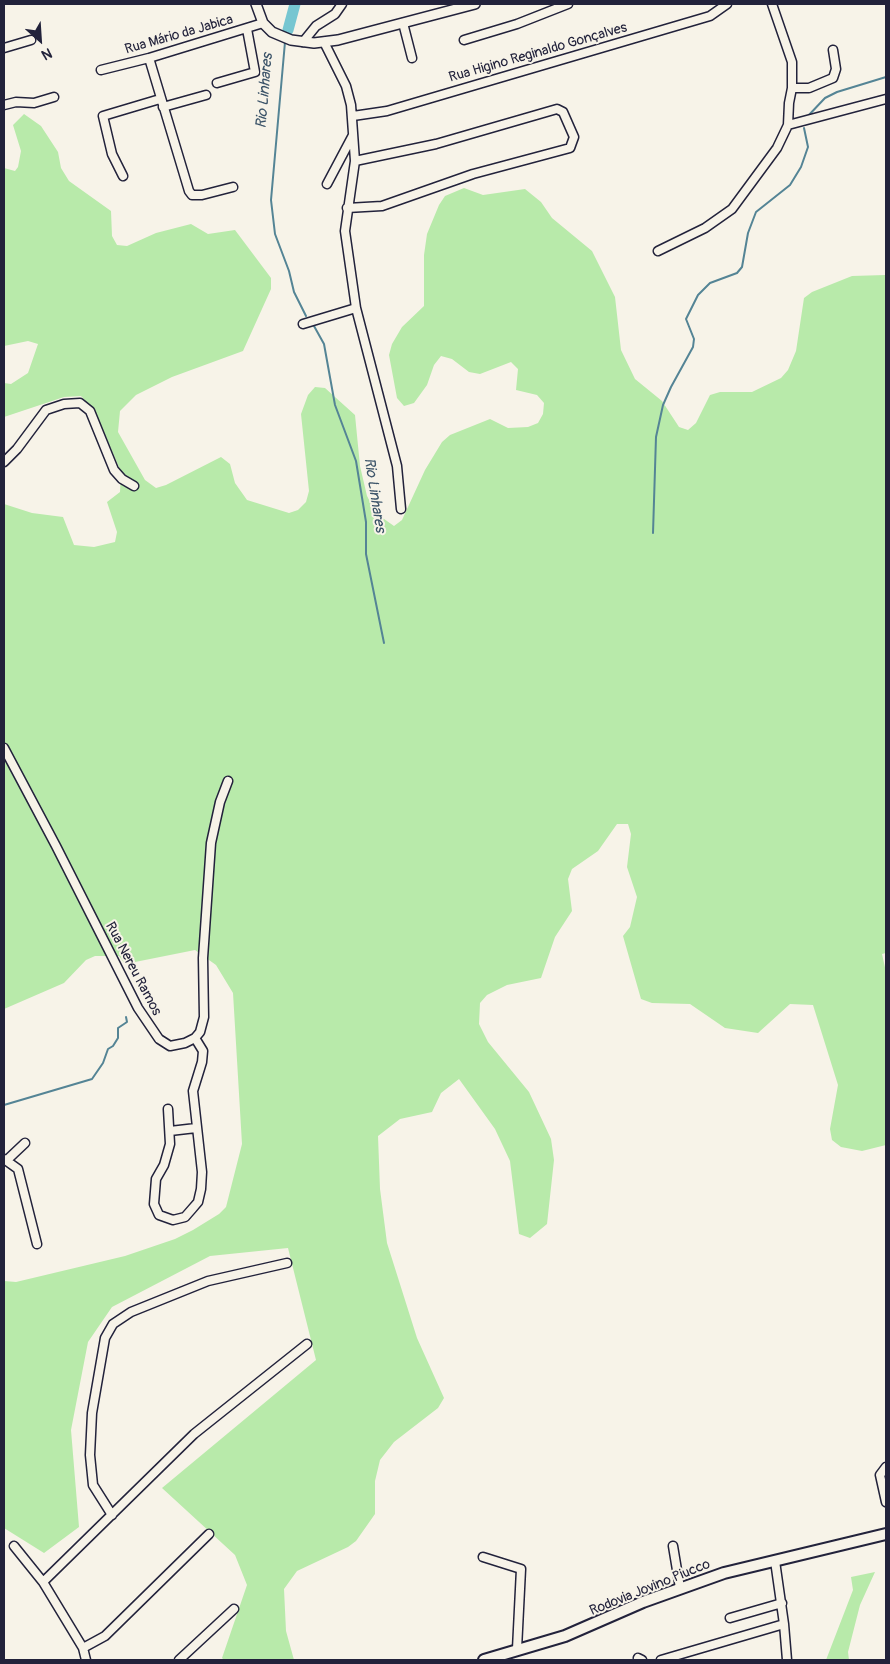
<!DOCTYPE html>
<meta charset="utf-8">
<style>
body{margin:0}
#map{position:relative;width:890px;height:1664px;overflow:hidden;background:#f7f3e8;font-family:Pangolin,sans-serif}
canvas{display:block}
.frame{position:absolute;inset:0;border:5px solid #22223b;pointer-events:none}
.north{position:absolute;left:15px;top:15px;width:50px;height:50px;-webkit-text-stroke:4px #f7f3e8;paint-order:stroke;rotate:154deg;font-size:14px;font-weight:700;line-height:20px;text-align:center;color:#22223b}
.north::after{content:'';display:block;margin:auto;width:18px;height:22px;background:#22223b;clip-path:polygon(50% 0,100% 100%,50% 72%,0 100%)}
</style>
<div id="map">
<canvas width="890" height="1664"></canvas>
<div class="frame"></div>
<div class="north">N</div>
</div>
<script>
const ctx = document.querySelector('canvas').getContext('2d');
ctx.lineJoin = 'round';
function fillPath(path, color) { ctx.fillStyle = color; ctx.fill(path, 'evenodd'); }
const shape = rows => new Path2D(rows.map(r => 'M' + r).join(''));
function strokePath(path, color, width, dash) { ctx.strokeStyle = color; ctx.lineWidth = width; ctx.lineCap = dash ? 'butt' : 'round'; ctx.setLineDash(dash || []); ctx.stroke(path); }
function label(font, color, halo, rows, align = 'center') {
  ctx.font = font + ' Pangolin,sans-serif'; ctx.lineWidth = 4; ctx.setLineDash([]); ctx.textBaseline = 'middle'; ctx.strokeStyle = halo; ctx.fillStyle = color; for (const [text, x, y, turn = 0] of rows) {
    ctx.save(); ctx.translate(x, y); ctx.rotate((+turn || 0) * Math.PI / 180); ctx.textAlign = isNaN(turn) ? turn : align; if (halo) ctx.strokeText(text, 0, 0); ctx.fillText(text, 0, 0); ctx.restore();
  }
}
fillPath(shape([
 [24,114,41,126,58,152,61,168,69,181,111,211,112,236,117,245,127,246,156,233,191,224,208,234,235,230,271,278,271,289,243,351,172,377,136,395,120,411,118,432,145,480,156,488,166,485,221,457,230,464,235,483,247,500,289,513,298,510,306,502,309,491,301,414,308,395,315,387,325,388,355,415,360,466,367,496,377,514,394,526,402,520,425,470,442,442,450,435,490,419,508,428,528,427,538,423,543,414,544,403,537,395,516,390,518,369,511,362,480,374,469,372,452,359,441,356,434,365,427,385,414,403,404,406,397,398,389,355,392,344,402,327,424,306,424,255,427,234,439,205,445,196,464,188,483,195,525,189,541,202,552,218,592,251,615,297,621,350,635,379,662,401,679,427,688,430,696,423,710,395,720,392,752,392,781,378,788,370,796,351,804,298,812,292,852,276,885,275,886,278,886,953,882,954,886,972,886,1145,862,1151,841,1147,832,1140,830,1129,838,1085,813,1005,790,1004,758,1033,725,1028,690,1004,652,1003,641,999,623,936,630,927,637,897,627,867,631,834,628,824,617,824,598,851,572,869,568,879,572,911,555,937,541,978,507,985,487,995,480,1003,479,1024,488,1042,529,1092,551,1139,554,1160,547,1224,530,1238,519,1234,510,1161,495,1129,459,1079,441,1093,432,1112,400,1119,378,1136,380,1189,387,1243,417,1338,444,1398,438,1408,394,1442,380,1460,375,1481,375,1514,356,1541,348,1547,297,1571,284,1589,286,1631,294,1660,224,1660,222,1658,247,1585,235,1555,162,1488,316,1360,288,1248,210,1256,112,1307,88,1342,71,1430,79,1527,44,1553,4,1528,4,1281,16,1282,125,1256,175,1239,193,1230,219,1214,226,1207,242,1144,233,993,216,965,195,950,125,964,119,956,95,956,86,960,64,983,4,1009,4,504,32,513,63,517,74,545,94,547,115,542,117,532,107,502,120,492,121,472,95,411,81,396,64,397,4,417,4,383,11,384,28,373,38,344,28,341,4,346,4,168,15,171,18,167,21,151,13,125],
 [875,1572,860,1605,848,1652,849,1660,826,1660,853,1590,851,1577]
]), '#b8eaaa');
strokePath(shape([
 [285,42,271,200,275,234,289,271,294,292,306,316],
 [807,117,825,98,837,92,886,77],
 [314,326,324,344,335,405,356,461,366,522,366,554,384,643],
 [653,533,656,437,663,405,671,387,693,347,694,339,686,319,698,295,710,283,737,273,742,267,748,233,756,212,790,185,801,167,808,147,804,128],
 [4,1105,92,1079,103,1063,108,1049,113,1046,118,1038,118,1028,127,1022,126,1017]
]), '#548495', 2);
strokePath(shape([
 [288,30,295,4]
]), '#76c6d1', 11);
const minor = shape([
 [772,4,792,62,792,88,789,103,788,125,886,99],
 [403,23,412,58],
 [464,40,517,24,568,4],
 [303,42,316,26,335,14,342,4],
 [324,42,346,86,351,105,355,161,345,231,356,308,397,466,401,509],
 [4,48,31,40],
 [149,58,189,191,192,195,202,195,233,187],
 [101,70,149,58,263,23],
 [217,83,255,72,247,29],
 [792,88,809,88,833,78,836,69,833,50],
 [4,105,16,102,34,103,54,97],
 [163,107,206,95],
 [353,116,387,111,710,16,727,4],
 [123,176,112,154,103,116,160,99],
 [327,184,353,135],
 [347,208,382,206,473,174,570,148,574,137,563,112,557,109,436,144,355,161],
 [658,251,705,228,732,209,777,148,788,125],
 [303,324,356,308],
 [4,462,17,449,46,410,64,404,80,403,90,411,114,470,122,479,134,486],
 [4,748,56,846,138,1008,159,1039,170,1046,185,1043,195,1038,200,1032,204,1017,203,958,211,843,220,802,228,781],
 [168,1109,170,1144,164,1165,156,1179,154,1204,159,1215,173,1220,185,1217,192,1209,198,1202,201,1189,202,1172,193,1091,202,1062,203,1051,195,1038],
 [170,1131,196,1128],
 [4,1159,18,1169,37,1244],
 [7,1160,25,1143],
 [886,1467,880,1475,886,1502],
 [112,1515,93,1485,90,1455,92,1413,105,1338,113,1324,131,1312,208,1281,287,1263],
 [14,1546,43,1582,83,1648,86,1660],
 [673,1546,680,1588],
 [483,1557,521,1569,517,1649],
 [775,1561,784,1624,787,1660],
 [43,1582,194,1434,307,1344],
 [730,1618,782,1603],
 [83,1648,105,1636,209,1534],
 [638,1658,642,1660],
 [179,1660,234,1609],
 [661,1660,784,1624]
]);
const tertiary = shape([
 [256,4,263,23,272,32,291,40,314,43,338,40,475,4]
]);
const secondary = shape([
 [484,1660,565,1636,643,1602,724,1573,886,1534]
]);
strokePath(minor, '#22223b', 11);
strokePath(tertiary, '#22223b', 12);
strokePath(secondary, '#22223b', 14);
strokePath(minor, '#f7f3e8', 8);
strokePath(tertiary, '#f7f3e8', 9);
strokePath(secondary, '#f7f3e8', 10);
label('14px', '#22223b', '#f7f3e8', [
 ["Rua Mário da Jabica",179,35,-16],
 ["Rua Higino Reginaldo Gonçalves",538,53,-16],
 ["Rua Nereu Ramos",133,969,62],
 ["Rodovia Jovino Piucco",650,1588,-22]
]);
label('italic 15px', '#3b5368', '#f7f3e8', [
 ["Rio Linhares",265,91,-85],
 ["Rio Linhares",374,495,81]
]);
</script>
